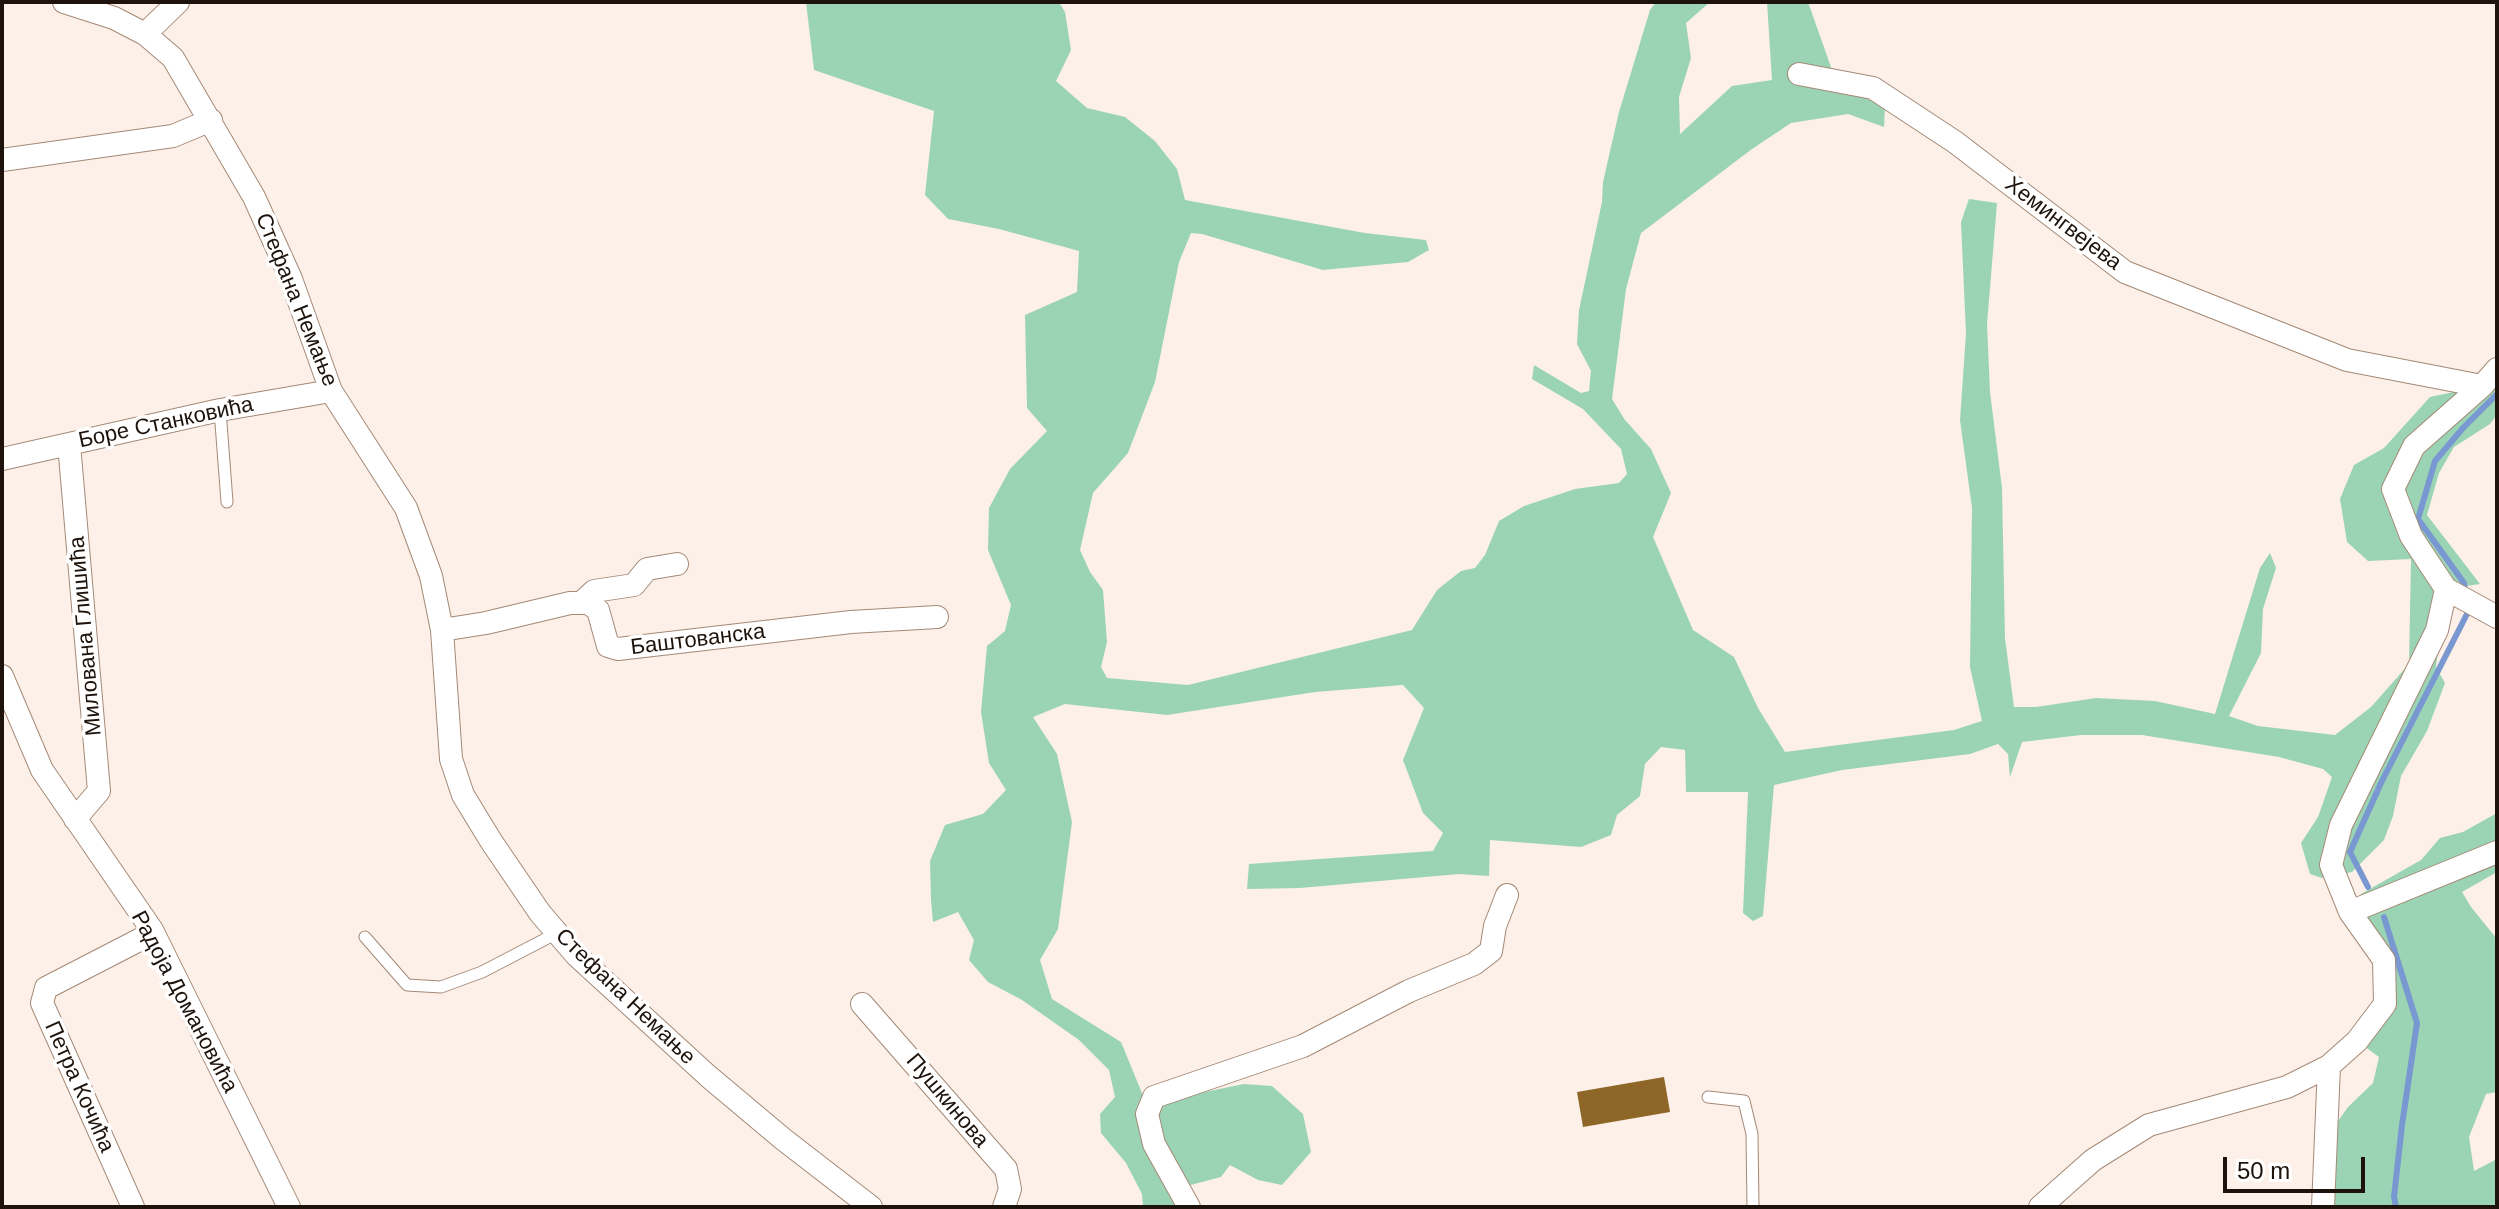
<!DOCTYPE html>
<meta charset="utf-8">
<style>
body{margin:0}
#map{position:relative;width:2499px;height:1209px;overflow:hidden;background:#fcf0e8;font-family:Arial,sans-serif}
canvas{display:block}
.frame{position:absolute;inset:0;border:4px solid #1d130c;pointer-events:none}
.scale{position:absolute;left:2223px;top:1157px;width:142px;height:36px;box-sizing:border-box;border:4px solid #1d130c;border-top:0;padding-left:10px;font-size:24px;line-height:28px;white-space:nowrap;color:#1d130c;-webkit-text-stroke:6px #fff;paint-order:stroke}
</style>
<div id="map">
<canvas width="2499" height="1209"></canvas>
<div class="frame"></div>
<div class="scale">50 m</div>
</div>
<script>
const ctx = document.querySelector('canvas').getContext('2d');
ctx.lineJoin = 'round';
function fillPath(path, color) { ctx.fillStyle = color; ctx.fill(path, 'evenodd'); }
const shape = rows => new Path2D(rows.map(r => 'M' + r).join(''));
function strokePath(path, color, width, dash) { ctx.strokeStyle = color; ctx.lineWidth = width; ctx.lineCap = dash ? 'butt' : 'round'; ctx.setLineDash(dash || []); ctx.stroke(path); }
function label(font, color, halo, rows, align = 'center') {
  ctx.font = font + ' Arial,sans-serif'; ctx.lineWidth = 7; ctx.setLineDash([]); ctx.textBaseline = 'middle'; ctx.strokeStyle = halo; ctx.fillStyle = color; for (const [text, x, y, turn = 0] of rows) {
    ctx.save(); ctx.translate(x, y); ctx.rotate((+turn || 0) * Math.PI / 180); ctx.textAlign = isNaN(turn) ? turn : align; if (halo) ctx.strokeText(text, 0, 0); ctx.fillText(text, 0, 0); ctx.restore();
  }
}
fillPath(shape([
 [806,2,1059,2,1065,12,1071,50,1056,81,1087,108,1125,117,1155,141,1177,169,1185,200,1365,233,1426,240,1429,250,1408,262,1323,270,1202,234,1191,233,1179,262,1155,382,1128,453,1093,493,1080,550,1090,572,1103,590,1107,642,1101,667,1107,678,1188,685,1412,630,1437,590,1461,571,1475,568,1485,555,1499,521,1524,506,1575,489,1619,483,1627,474,1621,449,1583,409,1532,379,1534,365,1581,393,1589,391,1591,371,1577,344,1579,310,1602,202,1603,182,1619,112,1650,10,1656,2,1710,2,1686,23,1691,58,1679,97,1680,134,1732,86,1772,80,1767,2,1808,2,1838,87,1885,106,1884,127,1848,114,1791,123,1752,149,1641,233,1626,289,1612,399,1625,420,1651,449,1671,493,1653,537,1693,630,1734,657,1758,708,1785,752,1954,730,1982,721,1970,667,1972,508,1960,420,1966,333,1961,222,1969,199,1997,203,1987,324,1990,392,2002,488,2005,638,2014,707,2036,707,2096,698,2155,701,2215,714,2260,568,2270,553,2276,568,2263,609,2261,653,2229,716,2258,726,2335,735,2371,707,2409,664,2411,559,2368,561,2347,542,2340,499,2354,465,2384,448,2430,397,2482,386,2497,369,2497,415,2490,424,2454,447,2439,473,2427,515,2480,584,2446,589,2436,667,2445,683,2427,731,2401,776,2393,816,2384,840,2352,872,2322,878,2310,874,2301,843,2318,817,2332,777,2323,769,2279,757,2142,735,2081,735,2022,742,2010,777,2008,754,1998,744,1970,754,1842,770,1774,785,1763,916,1753,921,1743,913,1748,792,1686,792,1685,750,1661,747,1645,764,1640,796,1617,815,1611,835,1581,847,1490,840,1489,876,1459,874,1300,888,1247,889,1249,864,1433,851,1443,833,1423,813,1403,760,1424,708,1403,685,1315,692,1167,715,1065,704,1033,717,1057,754,1072,822,1058,929,1040,960,1052,999,1121,1042,1142,1093,1160,1101,1244,1084,1272,1086,1303,1114,1311,1152,1282,1185,1258,1180,1230,1165,1221,1177,1183,1187,1178,1207,1143,1207,1142,1194,1126,1163,1101,1133,1100,1114,1115,1097,1109,1070,1079,1040,1022,1000,988,982,969,960,974,940,958,912,933,922,931,900,930,861,945,825,983,814,1006,790,989,763,981,712,987,646,1005,631,1011,605,988,550,989,508,1010,469,1047,431,1027,408,1025,315,1077,292,1079,251,999,229,948,219,925,195,934,111,814,70],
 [2497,813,2497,872,2462,892,2471,907,2497,939,2497,1092,2486,1094,2469,1137,2474,1171,2497,1159,2497,1207,2335,1207,2330,1151,2333,1128,2348,1107,2373,1083,2379,1057,2357,1041,2385,1004,2384,960,2350,912,2361,894,2421,860,2440,838,2463,832]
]), '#9bd4b5');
strokePath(shape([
 [2465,592,2464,583,2418,519,2435,461,2463,428,2497,394],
 [2368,887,2350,852,2381,783,2468,612,2468,607],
 [2384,917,2417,1023,2402,1125,2394,1197,2396,1207]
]), '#7997d1', 6);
fillPath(shape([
 [1664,1077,1670,1112,1583,1127,1577,1092]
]), '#8e6728');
const lane = shape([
 [220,410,227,502],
 [365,937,407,985,441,987,482,972,557,933],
 [1708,1097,1744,1101,1752,1134,1753,1207]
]);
const street = shape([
 [64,2,114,18,145,34,173,58,254,197,291,279,331,391,406,508,431,576,442,630,451,759,463,795,491,841,540,913,577,956,708,1076,783,1139,871,1207],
 [145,34,178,2],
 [1799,74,1873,88,1955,142,2125,272,2347,360,2482,386],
 [2,160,173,136,211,120],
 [69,444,99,791,75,819],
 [2,459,220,410,331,391],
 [2446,589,2497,617],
 [581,603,594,591,634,585,647,569,677,564],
 [442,630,486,623,570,603,588,603,598,610,608,646,618,649,851,622,937,617],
 [2,676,42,770,152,930,289,1207],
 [2350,912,2497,852],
 [862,1004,1006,1169,1010,1189,1004,1207],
 [133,1207,42,1003,46,988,141,939,152,930],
 [1189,1207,1154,1144,1147,1114,1154,1097,1303,1046,1409,991,1474,964,1491,951,1495,926,1507,895],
 [2040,1207,2093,1160,2149,1125,2287,1087,2329,1066,2357,1041,2385,1004,2384,960,2350,912,2331,865,2341,825,2437,630,2446,589,2411,536,2393,489,2414,446,2482,386,2497,369],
 [2323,1207,2329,1066]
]);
strokePath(lane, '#a48976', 13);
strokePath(street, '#a48976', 24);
strokePath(lane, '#fff', 11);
strokePath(street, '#fff', 22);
label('22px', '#1d130c', '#fff', [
 ["Хемингвејева",2063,224,37],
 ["Стефана Немање",296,300,68],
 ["Боре Станковића",166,423,-12],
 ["Милована Глишића",86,636,-95],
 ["Баштованска",698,640,-7],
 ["Стефана Немање",625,997,44],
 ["Радоја Домановића",184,1002,62],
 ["Петра Кочића",79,1087,66],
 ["Пушкинова",947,1101,50]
]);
</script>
